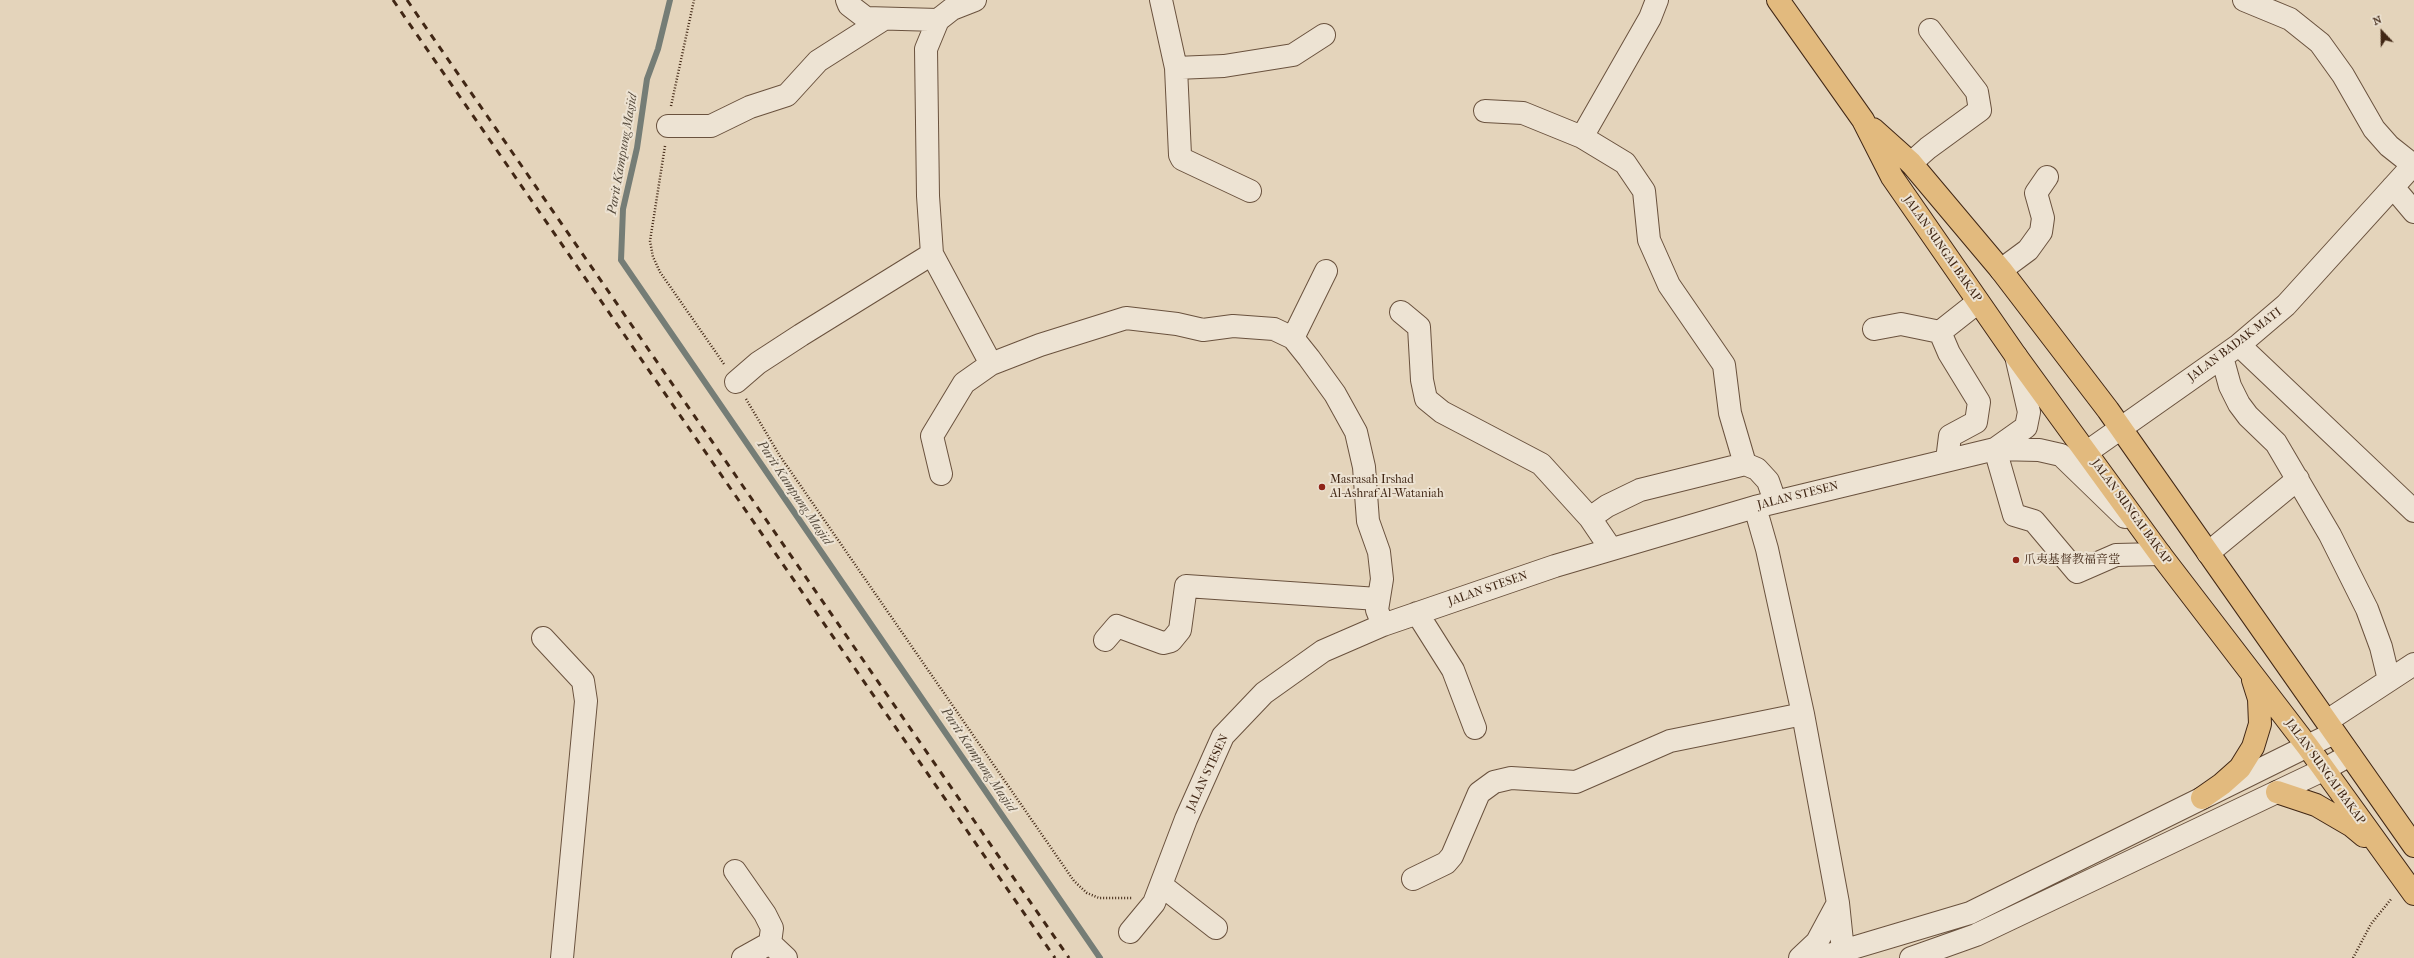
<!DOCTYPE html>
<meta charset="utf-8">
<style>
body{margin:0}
#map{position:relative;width:2414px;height:958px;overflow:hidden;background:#e4d4bb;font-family:"IM FELL French Canon",serif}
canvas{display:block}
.north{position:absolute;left:2362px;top:12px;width:40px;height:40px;-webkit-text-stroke:3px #ede3d3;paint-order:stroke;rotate:338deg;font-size:11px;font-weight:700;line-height:16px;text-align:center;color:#412715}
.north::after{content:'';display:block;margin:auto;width:14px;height:18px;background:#412715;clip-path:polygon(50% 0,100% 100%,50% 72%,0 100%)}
</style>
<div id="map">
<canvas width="2414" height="958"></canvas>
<div class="north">N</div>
</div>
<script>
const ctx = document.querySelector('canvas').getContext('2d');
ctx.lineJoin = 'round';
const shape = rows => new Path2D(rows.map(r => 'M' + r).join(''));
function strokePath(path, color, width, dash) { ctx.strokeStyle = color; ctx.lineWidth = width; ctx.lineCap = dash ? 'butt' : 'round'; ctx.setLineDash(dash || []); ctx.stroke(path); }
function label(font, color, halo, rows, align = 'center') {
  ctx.font = font + ' "IM FELL French Canon","Noto Serif SC",serif'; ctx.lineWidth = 4; ctx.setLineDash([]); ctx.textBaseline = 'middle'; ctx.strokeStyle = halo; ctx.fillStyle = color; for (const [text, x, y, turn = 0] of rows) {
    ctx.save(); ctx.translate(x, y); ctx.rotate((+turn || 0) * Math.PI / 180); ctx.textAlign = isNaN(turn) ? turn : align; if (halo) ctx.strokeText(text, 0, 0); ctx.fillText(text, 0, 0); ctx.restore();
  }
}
strokePath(shape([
 [670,0,658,49,647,79,637,148,623,209,621,260,1100,958]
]), '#757d76', 6);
const minor = shape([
 [847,0,849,5,866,18,938,20,952,9,975,0],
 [1161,0,1176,68,1180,155,1182,159,1250,191],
 [2244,0,2290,19,2320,43,2343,75,2374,129,2389,146,2413,165],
 [938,20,926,49,928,196,932,254,991,364],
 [1176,68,1224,66,1293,55,1324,35],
 [1485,111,1523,113,1582,137,1625,163,1644,191,1649,240,1669,285,1724,365,1730,413,1745,464],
 [668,126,711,126,750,107,787,95,818,61,884,19],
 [1582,137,1650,18,1657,0],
 [1911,163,1928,148,1980,110,1977,92,1930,30],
 [2393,187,2414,212],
 [2001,270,2028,250,2041,232,2043,218,2036,193,2047,177],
 [1401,312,1419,327,1422,380,1426,399,1442,412,1541,464,1590,518,1611,549],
 [1874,329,1901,324,1940,332,1978,302],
 [1940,332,1949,353,1979,402,1976,422,1950,436,1947,460],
 [1293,338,1326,271],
 [2239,345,2414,511],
 [2222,357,2230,386,2239,404,2248,416,2276,443,2330,535,2367,609,2381,647,2389,680],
 [736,382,758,363,801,335,932,254],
 [1995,449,2014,515,2034,521,2077,572,2116,555,2160,554],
 [1995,449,2026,427,2029,412,2016,356],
 [2087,452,2239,345,2286,305,2414,164],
 [941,474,932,436,964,383,991,364,1040,345,1126,318,1177,324,1203,330,1233,326,1274,329,1293,338,1309,358,1335,394,1356,432,1364,467,1368,521,1379,552,1382,579,1377,610,1383,625],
 [1755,507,1767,549,1803,714,1838,903,1843,951],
 [1590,518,1607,506,1640,490,1745,464,1757,469,1768,481,1775,501],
 [2208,553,2298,479],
 [1417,613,1453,670,1475,728],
 [543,638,583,681,586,701,562,958],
 [1105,640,1117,626,1163,643,1171,641,1180,630,1186,586,1378,599],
 [2327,721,2414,664],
 [735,871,765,914,772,928,770,943],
 [1413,879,1446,863,1452,856,1479,793,1494,782,1511,778,1576,782,1670,741,1803,714],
 [1161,885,1216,928],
 [1130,932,1154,903,1186,819,1223,736,1264,693,1323,651,1383,625,1555,566,1755,507,1995,449,2039,450,2061,455,2125,517],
 [743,958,770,943,786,958],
 [1800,958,1817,942,1838,903],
 [1819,958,1970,913,2334,733],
 [1911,958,1976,935,2323,770,2350,755]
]);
const highway = shape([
 [1778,0,1863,120,1892,177,2016,356,2160,554,2308,747,2414,894],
 [1873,129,1911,163,2001,270,2108,410,2414,846],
 [2277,792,2316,805,2352,826,2364,836],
 [2202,798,2222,784,2240,768,2253,747,2260,724,2259,699,2253,680]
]);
strokePath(minor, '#6a523e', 24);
strokePath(highway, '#412715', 24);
strokePath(shape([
 [671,106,694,0],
 [665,146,650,241,653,257,660,272,724,364],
 [746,399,780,456,1074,881,1087,893,1099,898,1132,898],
 [2353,958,2371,924,2392,898]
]), '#412715', 2.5, [1, 2]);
strokePath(minor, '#ede3d3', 22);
strokePath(highway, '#e2ba7e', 22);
strokePath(shape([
 [393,0,1055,958],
 [407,0,1069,958]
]), '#412715', 3, [7, 7]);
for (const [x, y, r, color] of [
 [1322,487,4,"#8f2418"],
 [2016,560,4,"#8f2418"]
]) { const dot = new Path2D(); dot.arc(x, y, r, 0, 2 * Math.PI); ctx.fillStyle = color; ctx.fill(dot); strokePath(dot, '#ede3d3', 1.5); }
label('12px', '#412715', '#ede3d3', [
 ["JALAN SUNGAI BAKAP",1942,249,55],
 ["JALAN BADAK MATI",2235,345,-37],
 ["JALAN STESEN",1798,496,-14],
 ["JALAN SUNGAI BAKAP",2131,512,54],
 ["JALAN STESEN",1488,589,-19],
 ["JALAN SUNGAI BAKAP",2325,772,54],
 ["JALAN STESEN",1208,773,-65]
]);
label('12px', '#412715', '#ede3d3', [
 ["Masrasah Irshad",1330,480],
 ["Al-Ashraf Al-Wataniah",1330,494],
 ["爪夷基督教福音堂",2024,560]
], 'left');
label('italic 13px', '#564b3d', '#ede3d3', [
 ["Parit Kampung Masjid",623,154,-80],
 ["Parit Kampung Masjid",794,493,56],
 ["Parit Kampung Masjid",978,760,56]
]);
</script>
